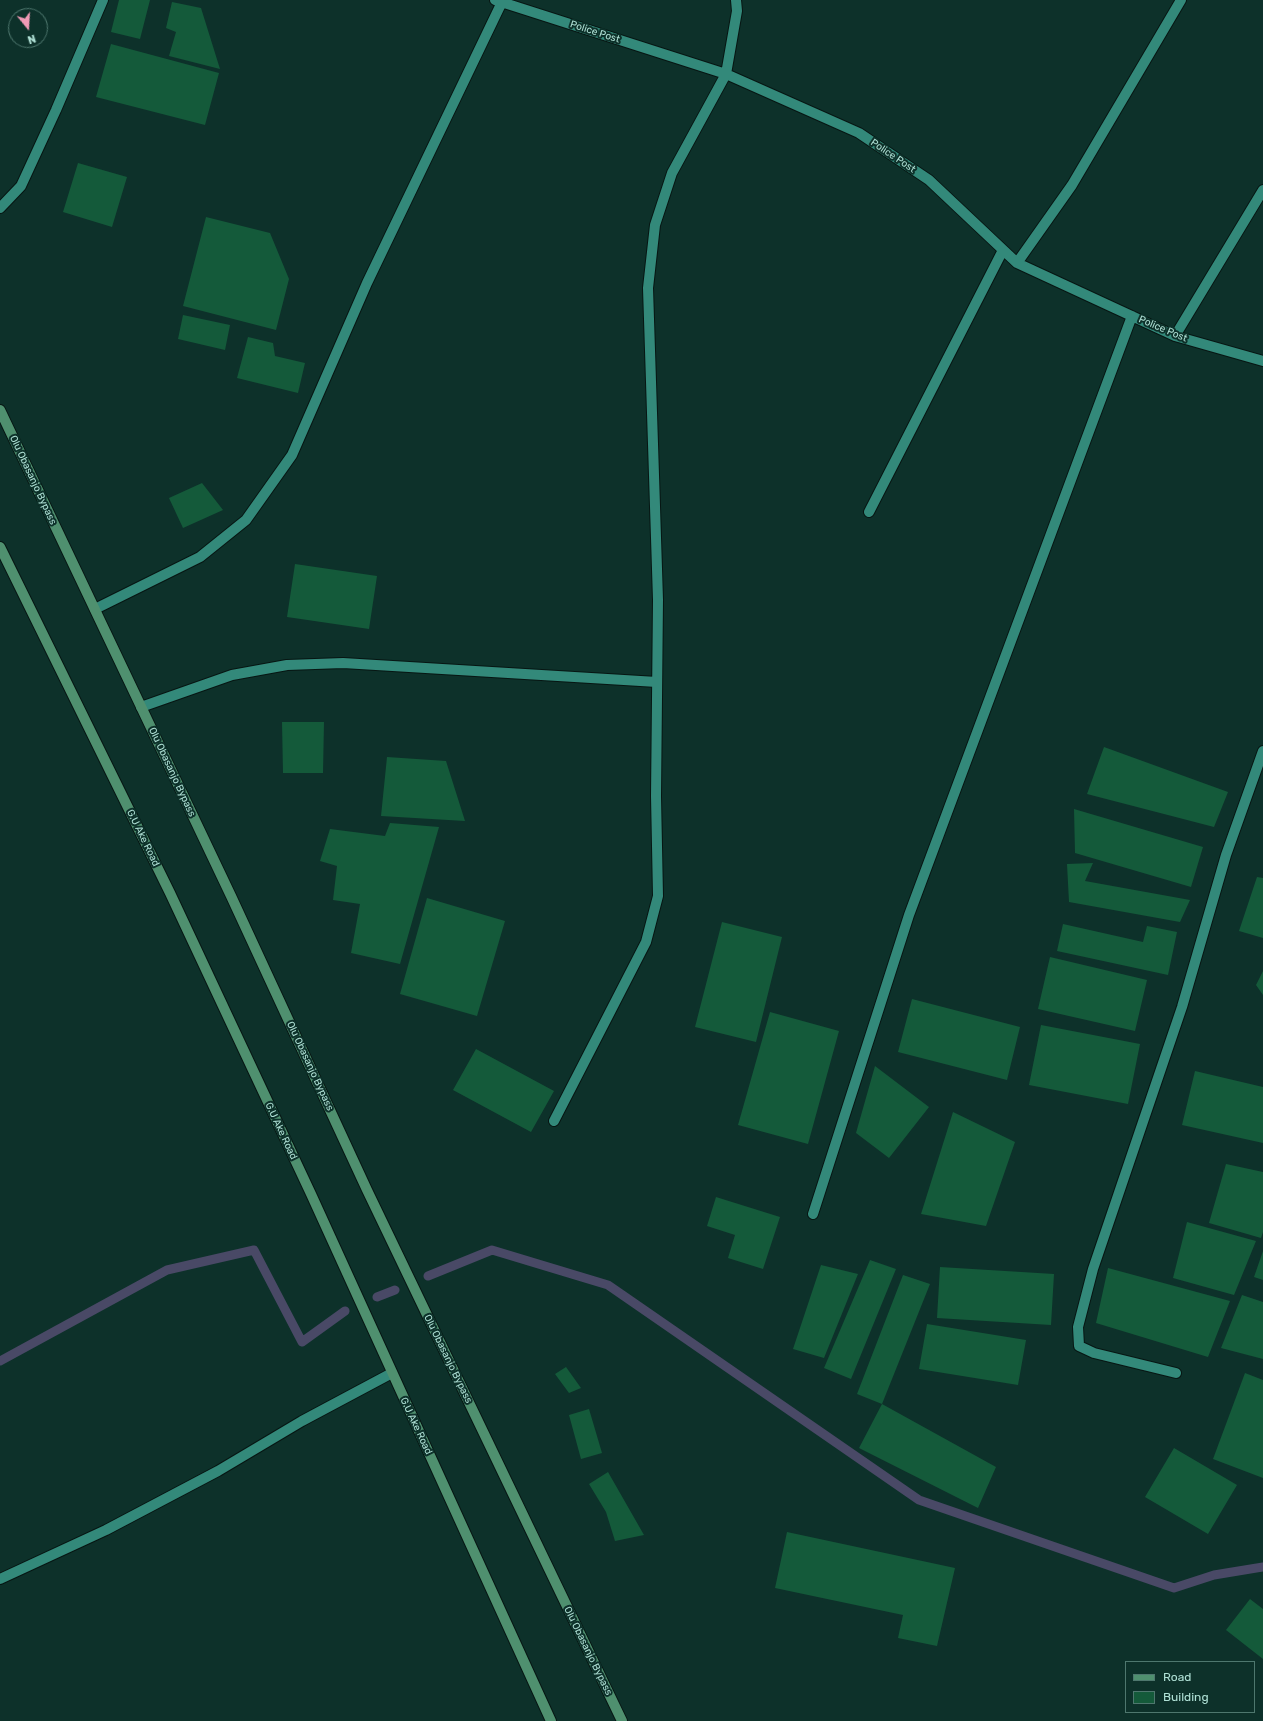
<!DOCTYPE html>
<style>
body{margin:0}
#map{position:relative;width:1263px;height:1721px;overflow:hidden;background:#0d312a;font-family:Rubik,sans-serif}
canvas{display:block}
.legend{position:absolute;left:1125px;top:1661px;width:130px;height:52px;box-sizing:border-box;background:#0d312a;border:1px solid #4e776e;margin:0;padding:5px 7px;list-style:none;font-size:12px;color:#afe0d5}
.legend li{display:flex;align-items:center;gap:8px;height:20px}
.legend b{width:20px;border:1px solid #4e776e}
.north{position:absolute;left:8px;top:8px;width:40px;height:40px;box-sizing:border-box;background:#0d312a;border:1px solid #4e776e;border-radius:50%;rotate:162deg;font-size:11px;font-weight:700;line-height:16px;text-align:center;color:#afe0d5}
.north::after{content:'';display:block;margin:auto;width:14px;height:18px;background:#f09ab6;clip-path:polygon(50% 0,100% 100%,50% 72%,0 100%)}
</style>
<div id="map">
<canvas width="1263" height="1721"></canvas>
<ul class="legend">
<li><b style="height:5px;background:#4f906f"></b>Road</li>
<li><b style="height:11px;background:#145a3a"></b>Building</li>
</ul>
<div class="north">N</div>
</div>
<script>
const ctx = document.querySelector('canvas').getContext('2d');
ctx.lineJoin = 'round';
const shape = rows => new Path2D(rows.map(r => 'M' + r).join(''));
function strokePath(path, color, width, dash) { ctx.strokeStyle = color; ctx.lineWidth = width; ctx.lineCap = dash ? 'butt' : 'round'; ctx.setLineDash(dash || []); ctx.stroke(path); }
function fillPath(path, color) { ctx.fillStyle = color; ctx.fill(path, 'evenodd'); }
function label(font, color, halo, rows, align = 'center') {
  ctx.font = font + ' Rubik,sans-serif'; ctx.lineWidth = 4; ctx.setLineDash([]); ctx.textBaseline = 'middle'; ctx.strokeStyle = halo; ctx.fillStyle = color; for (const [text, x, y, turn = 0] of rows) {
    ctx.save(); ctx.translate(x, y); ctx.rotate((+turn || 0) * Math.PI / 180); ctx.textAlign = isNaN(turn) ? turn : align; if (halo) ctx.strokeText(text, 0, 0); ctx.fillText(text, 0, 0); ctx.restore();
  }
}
strokePath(shape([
 [428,1276,492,1250,608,1285,919,1500,1174,1588,1214,1575,1263,1567],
 [377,1297,395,1290],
 [0,1361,167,1270,254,1250,302,1342,345,1311]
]), '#494966', 9);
fillPath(shape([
 [119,0,150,0,140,39,111,32],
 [172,2,201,8,220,69,169,56,176,32,166,28],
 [111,44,219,73,205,125,96,97],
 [78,163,127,177,112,227,63,212],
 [206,217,270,233,289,279,276,330,183,306],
 [183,315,230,325,225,350,178,339],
 [248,337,273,343,275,356,305,363,298,393,237,378],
 [202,483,223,510,183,528,169,498],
 [295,564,377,576,369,629,287,617],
 [282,722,324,722,323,773,283,773],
 [1104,747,1228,792,1214,827,1087,794],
 [387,757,446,761,465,821,381,816],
 [1074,809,1203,847,1191,887,1075,853],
 [390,823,439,827,400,964,351,953,360,904,333,900,337,866,320,861,330,829,385,836],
 [1093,863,1085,881,1190,900,1180,922,1069,902,1067,864],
 [1257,877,1263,878,1263,938,1239,931],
 [427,898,505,921,477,1016,400,994],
 [722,922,782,937,756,1042,695,1027],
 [1063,924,1143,942,1147,926,1177,932,1168,975,1057,951],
 [1050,957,1147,980,1135,1031,1038,1009],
 [1263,971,1263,995,1256,985],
 [912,999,1020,1027,1007,1080,898,1052],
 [770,1012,839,1031,808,1144,738,1125],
 [1041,1025,1140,1044,1128,1104,1029,1085],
 [476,1049,554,1091,531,1132,453,1090],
 [875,1066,929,1107,889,1158,856,1133],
 [1195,1071,1263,1087,1263,1143,1182,1125],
 [953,1112,1015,1142,986,1226,921,1214],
 [1226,1164,1263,1172,1263,1232,1261,1238,1209,1223],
 [716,1197,780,1217,763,1269,728,1258,735,1235,707,1226],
 [1187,1222,1256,1241,1234,1295,1173,1278],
 [1263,1251,1263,1280,1254,1277],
 [870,1260,896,1269,851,1379,824,1368],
 [821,1265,858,1274,824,1358,793,1349],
 [940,1267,1054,1274,1051,1325,937,1318],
 [1108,1268,1230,1301,1208,1357,1096,1323],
 [903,1275,930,1284,882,1404,857,1394],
 [1242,1295,1263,1302,1263,1359,1221,1348],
 [927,1324,1026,1340,1018,1385,919,1369],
 [566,1367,581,1388,569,1393,555,1374],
 [1245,1373,1263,1380,1263,1478,1213,1459],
 [882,1404,996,1467,978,1508,859,1448],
 [589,1409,602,1453,581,1459,569,1415],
 [1174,1448,1237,1485,1208,1534,1145,1497],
 [608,1472,644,1535,615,1541,606,1512,589,1484],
 [787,1532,955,1568,937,1646,898,1638,903,1615,775,1588],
 [1250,1599,1263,1609,1263,1659,1226,1630]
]), '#145a3a');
const minor = shape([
 [495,0,726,74,859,133,929,180,1017,263,1175,336,1263,361],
 [0,208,21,186,56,110,103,0],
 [1017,263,1072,185,1181,0],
 [1175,336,1263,190],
 [869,512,1003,250],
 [95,609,200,557,246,520,292,455,367,283,502,2],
 [141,707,232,675,287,665,343,663,657,682],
 [554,1121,646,942,658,896,656,796,658,600,648,288,655,225,672,173,726,74,737,11,736,0],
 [813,1214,909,915,1132,316],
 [1176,1373,1094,1353,1079,1346,1078,1327,1093,1269,1182,1007,1226,855,1263,751],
 [0,1579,106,1530,218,1471,302,1421,392,1373]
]);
const secondary = shape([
 [0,410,231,896,367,1190,622,1721],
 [0,547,170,893,311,1194,551,1721]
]);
strokePath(minor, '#071613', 12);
strokePath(secondary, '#071613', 12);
strokePath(minor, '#33897a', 10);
strokePath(secondary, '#4f906f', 10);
label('10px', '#afe0d5', '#0d312a', [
 ["Police Post",595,32,18],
 ["Police Post",893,156,34],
 ["Police Post",1163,329,23],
 ["Olu Obasanjo Bypass",33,480,65],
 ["Olu Obasanjo Bypass",172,772,65],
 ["G.U Ake Road",143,838,64],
 ["Olu Obasanjo Bypass",310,1066,65],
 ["G.U Ake Road",281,1131,65],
 ["Olu Obasanjo Bypass",448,1359,64],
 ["G.U Ake Road",416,1426,65],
 ["Olu Obasanjo Bypass",588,1651,64]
]);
</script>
